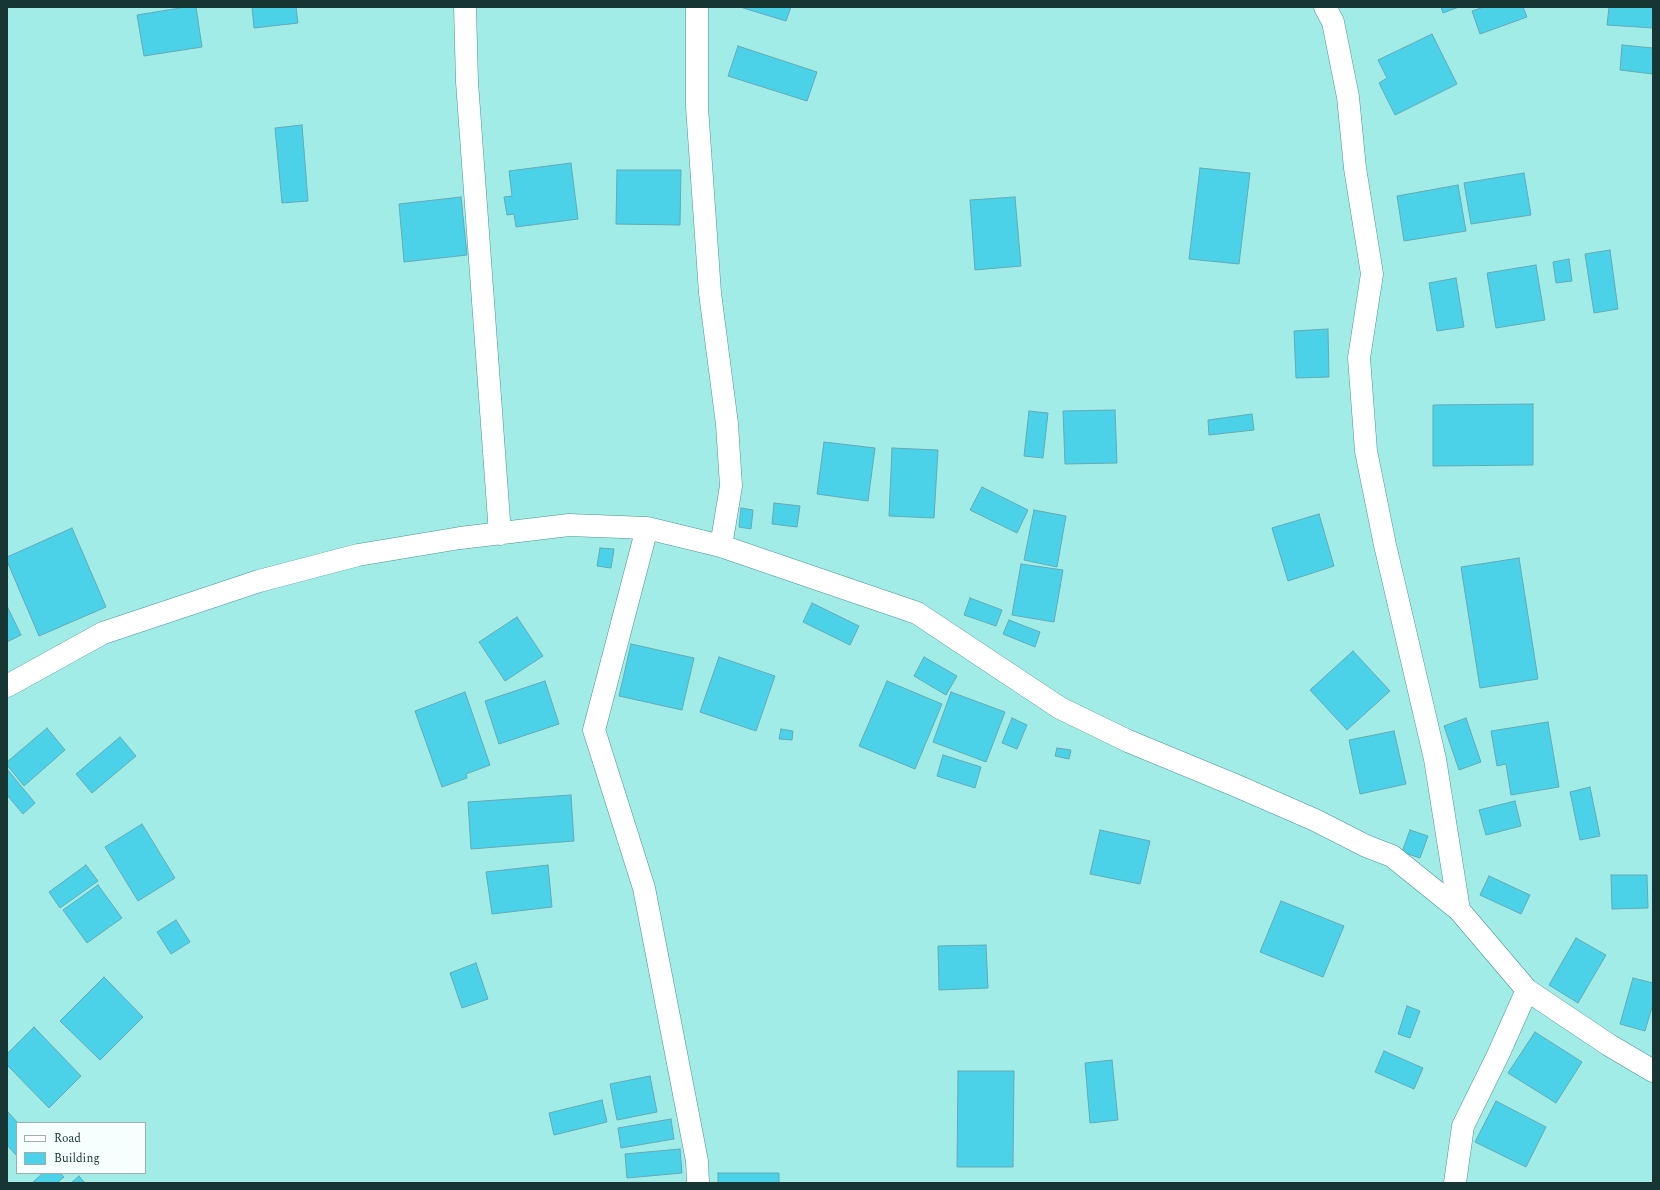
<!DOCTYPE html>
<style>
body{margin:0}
#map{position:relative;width:1660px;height:1190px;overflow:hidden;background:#a2ece7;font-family:Spectral,serif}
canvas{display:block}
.frame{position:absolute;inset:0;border:8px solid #163533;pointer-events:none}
.legend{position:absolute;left:16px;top:1122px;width:130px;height:52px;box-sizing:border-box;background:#f7fefe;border:1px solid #9daead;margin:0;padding:5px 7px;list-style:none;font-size:12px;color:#163533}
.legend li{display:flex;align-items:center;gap:8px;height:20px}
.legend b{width:20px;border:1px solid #9daead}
</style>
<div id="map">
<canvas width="1660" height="1190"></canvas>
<div class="frame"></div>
<ul class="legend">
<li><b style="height:5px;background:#fff"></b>Road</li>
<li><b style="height:11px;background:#4bd2e8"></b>Building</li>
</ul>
</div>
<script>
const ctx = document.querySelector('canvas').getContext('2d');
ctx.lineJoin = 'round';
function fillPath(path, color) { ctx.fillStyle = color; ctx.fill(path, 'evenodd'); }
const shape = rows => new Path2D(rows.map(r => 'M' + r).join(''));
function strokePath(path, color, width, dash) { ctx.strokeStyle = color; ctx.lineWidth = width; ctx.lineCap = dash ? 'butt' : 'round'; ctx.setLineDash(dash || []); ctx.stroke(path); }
const building = shape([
 [186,7,196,7,202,47,144,56,137,15,186,7],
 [252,7,296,7,298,23,254,28,252,7],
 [740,7,791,7,786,21,740,7],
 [1441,7,1459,7,1443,13,1441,7],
 [1484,7,1523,7,1527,17,1480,34,1472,11,1484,7],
 [1609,7,1653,7,1653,28,1607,25,1609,7],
 [1432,34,1457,84,1395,115,1379,83,1387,78,1378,60,1432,34],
 [1622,45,1653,48,1653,74,1620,70,1622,45],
 [738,46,817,72,807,101,728,76,738,46],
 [302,125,308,201,282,203,275,128,302,125],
 [571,163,578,219,516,227,514,214,507,215,504,197,512,196,509,171,571,163],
 [1200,168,1250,173,1239,264,1189,259,1200,168],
 [617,170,681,170,680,225,616,224,617,170],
 [1524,173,1531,215,1471,224,1464,183,1524,173],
 [1458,185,1466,231,1404,241,1397,196,1458,185],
 [461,197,467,255,404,262,399,204,461,197],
 [1015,197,1021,266,975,270,970,200,1015,197],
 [1610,250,1618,309,1594,313,1585,254,1610,250],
 [1569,259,1572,281,1556,283,1553,262,1569,259],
 [1536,265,1545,320,1496,328,1487,273,1536,265],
 [1456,278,1464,327,1437,331,1429,283,1456,278],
 [1328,329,1329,377,1296,378,1294,331,1328,329],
 [1533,404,1533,465,1433,466,1433,405,1533,404],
 [1115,410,1117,463,1065,464,1063,411,1115,410],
 [1029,411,1048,413,1043,458,1024,456,1029,411],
 [1252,414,1254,430,1209,435,1208,420,1252,414],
 [824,442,875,448,868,501,817,494,824,442],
 [892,448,938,450,934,518,889,516,892,448],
 [982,487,1028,510,1017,533,970,510,982,487],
 [774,503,800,506,797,527,772,524,774,503],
 [741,508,753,510,751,529,739,527,741,508],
 [1034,510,1066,516,1057,567,1024,560,1034,510],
 [1319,514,1334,566,1288,581,1272,528,1319,514],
 [72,528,106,607,39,636,7,561,7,557,72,528],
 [600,548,614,549,611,568,597,566,600,548],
 [1519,558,1538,679,1480,688,1461,567,1519,558],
 [1021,564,1063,570,1054,622,1012,615,1021,564],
 [970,598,1002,610,996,626,964,615,970,598],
 [812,603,859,626,850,645,803,622,812,603],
 [7,606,21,635,7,642,7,606],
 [517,617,543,656,505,681,479,642,517,617],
 [1009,620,1040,632,1035,647,1003,634,1009,620],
 [631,644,694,658,682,710,619,696,631,644],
 [1353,651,1390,691,1347,730,1310,690,1353,651],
 [719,657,775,676,756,731,700,712,719,657],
 [924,657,957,676,946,695,914,676,924,657],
 [545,681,559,724,499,744,485,701,545,681],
 [887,681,942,704,915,769,859,746,887,681],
 [465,692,490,765,466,774,467,778,442,787,415,711,465,692],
 [951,692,1005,712,986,762,933,742,951,692],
 [1012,718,1027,725,1017,749,1002,743,1012,718],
 [1466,718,1481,762,1459,770,1444,726,1466,718],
 [1548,722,1559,787,1511,795,1506,764,1497,766,1491,731,1548,722],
 [47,728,65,750,24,786,7,765,7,762,47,728],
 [781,729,793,731,792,740,779,739,781,729],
 [1394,731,1406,784,1360,794,1349,740,1394,731],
 [120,737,136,756,92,793,76,774,120,737],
 [1057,748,1071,750,1069,759,1055,756,1057,748],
 [943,755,981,767,975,788,937,776,943,755],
 [7,769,35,803,23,814,7,795,7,769],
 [1590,787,1600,836,1580,840,1570,792,1590,787],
 [571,795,574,841,471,849,468,802,571,795],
 [1515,801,1521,826,1486,835,1479,810,1515,801],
 [142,824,175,878,138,901,105,847,142,824],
 [1100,830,1150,841,1140,884,1090,874,1100,830],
 [1410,830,1428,836,1420,858,1402,852,1410,830],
 [86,865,98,881,60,908,49,892,86,865],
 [548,865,552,907,492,914,486,872,548,865],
 [1611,875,1647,875,1648,908,1612,909,1611,875],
 [1489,876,1530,895,1521,914,1480,895,1489,876],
 [98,885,122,918,87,943,63,910,98,885],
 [1281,901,1344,926,1323,977,1260,952,1281,901],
 [176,920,190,942,171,954,157,932,176,920],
 [1576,938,1606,955,1578,1003,1549,985,1576,938],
 [986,945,988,988,939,990,938,946,986,945],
 [476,963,488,999,462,1008,450,973,476,963],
 [104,977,143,1017,100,1060,60,1021,104,977],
 [1633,978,1653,983,1653,1004,1645,1031,1620,1024,1633,978],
 [1407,1006,1420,1011,1410,1038,1398,1034,1407,1006],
 [34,1027,81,1076,49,1108,7,1065,7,1054,34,1027],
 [1535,1032,1582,1062,1556,1103,1508,1073,1535,1032],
 [1384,1051,1423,1068,1414,1089,1375,1072,1384,1051],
 [1112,1060,1118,1120,1090,1123,1085,1063,1112,1060],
 [958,1071,1014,1071,1013,1167,957,1167,958,1071],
 [650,1076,657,1112,617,1120,610,1084,650,1076],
 [602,1100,607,1122,554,1135,549,1113,602,1100],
 [1496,1101,1546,1127,1526,1167,1475,1142,1496,1101],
 [7,1111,18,1123,17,1156,7,1145,7,1111],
 [671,1119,674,1139,621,1148,618,1128,671,1119],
 [680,1149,682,1173,627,1178,625,1154,680,1149],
 [43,1173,60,1173,64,1177,57,1183,32,1183,43,1173],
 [718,1173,779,1173,779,1183,718,1183,718,1173],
 [79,1176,85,1183,71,1183,79,1176]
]);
fillPath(building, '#4bd2e8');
strokePath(building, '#63aab6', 1);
const minor = shape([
 [465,7,467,82,500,534],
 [697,7,697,107,710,293,727,424,731,486,721,546],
 [1325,7,1333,22,1348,97,1355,168,1372,274,1359,358,1366,451,1385,545,1435,759,1459,910],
 [647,528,594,730,644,888,697,1161,698,1183],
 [7,686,103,633,259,581,358,555,460,538,569,525,647,528,721,546,917,613,1060,708,1128,741,1237,786,1315,820,1366,846,1392,856,1459,910,1527,990,1609,1045,1653,1071],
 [1455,1183,1463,1126,1498,1055,1527,990]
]);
strokePath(minor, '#4a948f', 23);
strokePath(minor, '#fff', 22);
</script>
